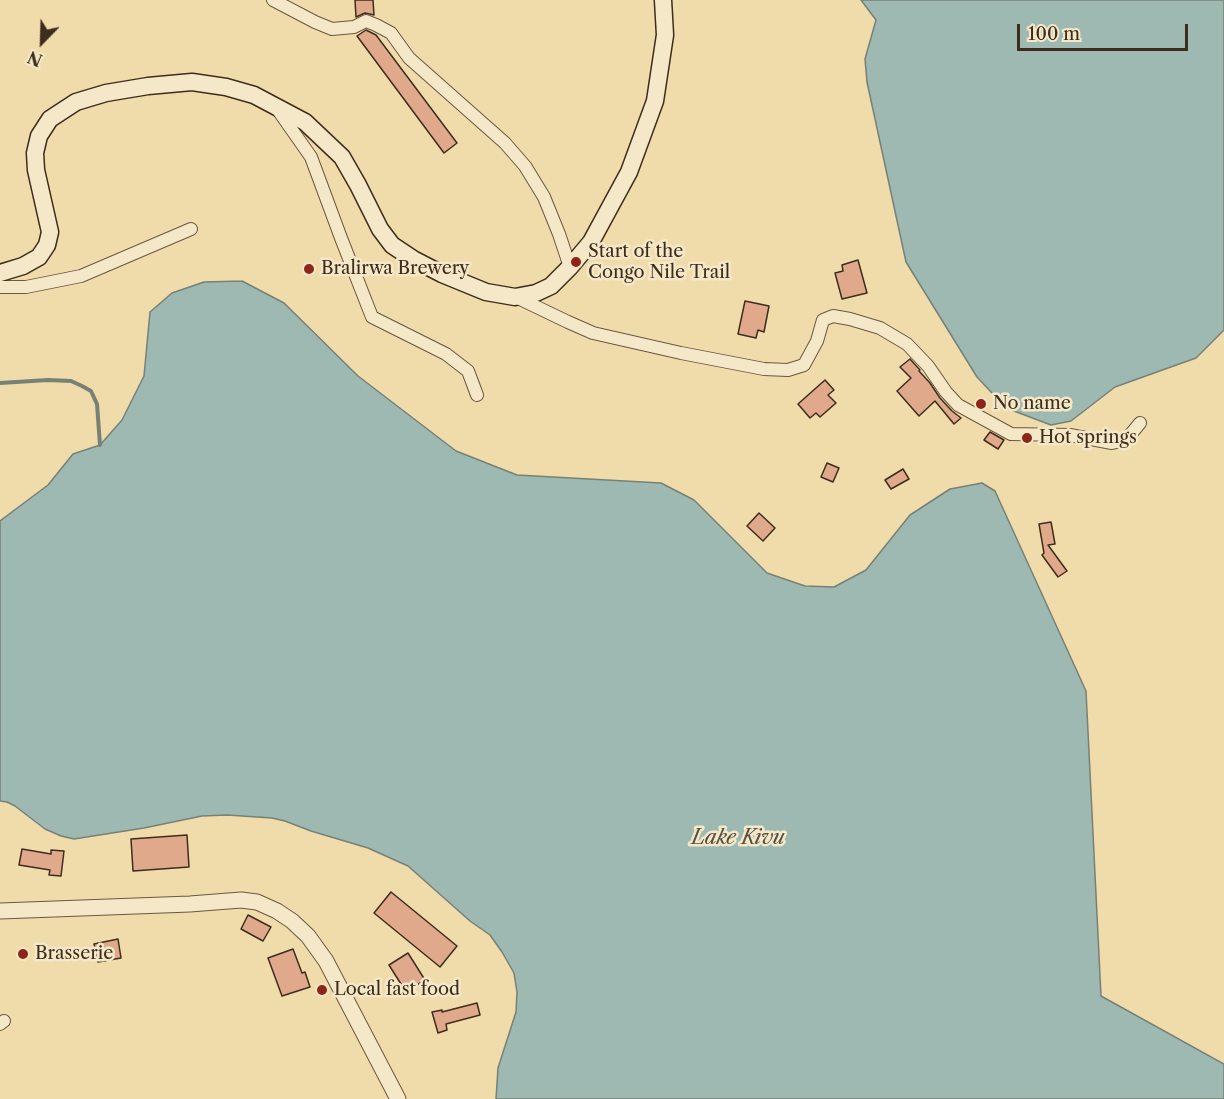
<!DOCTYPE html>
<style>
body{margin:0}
#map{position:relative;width:1224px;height:1099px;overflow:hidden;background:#f0dbab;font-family:"Libre Caslon Text",serif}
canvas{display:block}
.north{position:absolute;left:12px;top:12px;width:60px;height:60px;-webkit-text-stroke:4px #f5e8c8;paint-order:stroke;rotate:203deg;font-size:16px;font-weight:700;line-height:24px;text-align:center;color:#3e2d1c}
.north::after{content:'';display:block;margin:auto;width:21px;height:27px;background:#3e2d1c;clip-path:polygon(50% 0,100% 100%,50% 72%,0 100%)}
.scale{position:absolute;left:1017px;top:24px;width:171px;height:27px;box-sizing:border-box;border:3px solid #3e2d1c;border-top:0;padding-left:8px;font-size:18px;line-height:21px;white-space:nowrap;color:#3e2d1c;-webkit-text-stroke:4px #f5e8c8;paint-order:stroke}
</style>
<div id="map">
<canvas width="1224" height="1099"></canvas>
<div class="north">N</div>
<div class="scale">100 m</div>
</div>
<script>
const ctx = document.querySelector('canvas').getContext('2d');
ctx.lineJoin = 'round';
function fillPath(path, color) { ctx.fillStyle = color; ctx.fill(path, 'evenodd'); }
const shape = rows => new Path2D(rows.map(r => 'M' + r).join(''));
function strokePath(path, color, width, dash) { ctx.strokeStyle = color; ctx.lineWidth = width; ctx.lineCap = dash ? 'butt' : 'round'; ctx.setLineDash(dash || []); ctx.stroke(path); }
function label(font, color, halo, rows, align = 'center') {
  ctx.font = font + ' "Libre Caslon Text",serif'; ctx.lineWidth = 5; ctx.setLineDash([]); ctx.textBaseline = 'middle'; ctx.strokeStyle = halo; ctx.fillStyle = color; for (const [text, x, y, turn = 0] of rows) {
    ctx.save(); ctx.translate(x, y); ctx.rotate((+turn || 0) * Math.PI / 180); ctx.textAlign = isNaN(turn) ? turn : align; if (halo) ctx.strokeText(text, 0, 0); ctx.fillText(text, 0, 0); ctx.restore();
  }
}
const water = shape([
 [861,0,1224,0,1224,330,1196,358,1115,387,1071,421,1051,425,1006,408,977,377,906,262,867,82,865,59,876,20,861,0],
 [242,281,284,303,358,376,456,451,517,475,661,483,694,500,767,573,805,586,834,587,866,570,910,515,950,489,982,483,995,491,1086,691,1101,996,1224,1064,1224,1099,496,1099,498,1068,516,1012,517,992,514,973,502,952,490,935,470,921,408,866,368,848,311,831,285,821,272,818,227,815,202,816,144,828,74,839,61,836,45,829,15,806,7,802,0,801,0,521,48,485,73,454,100,445,122,420,144,376,150,312,172,293,204,282,242,281]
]);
fillPath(water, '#9db9b2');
strokePath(water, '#778176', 1.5);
strokePath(shape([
 [0,383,48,380,71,381,82,386,91,391,97,404,100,445]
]), '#778176', 4);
const building = shape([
 [355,0,373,0,374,15,365,13,356,17,355,0],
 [366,30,376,35,457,143,444,153,357,36,366,30],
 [858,260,867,293,842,299,835,273,843,271,842,265,858,260],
 [745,301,769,306,764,332,758,330,756,338,738,334,745,301],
 [910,359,920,370,919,371,930,383,940,398,952,411,961,418,954,424,935,401,919,416,897,391,911,378,900,367,910,359],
 [825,380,834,390,828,395,836,403,820,417,816,413,810,418,798,404,825,380],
 [990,432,1004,440,998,449,984,440,990,432],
 [827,463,839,468,833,482,821,477,827,463],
 [903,469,909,479,891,489,885,480,903,469],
 [759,513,775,528,763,541,747,526,759,513],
 [1051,522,1055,544,1048,545,1067,571,1058,577,1042,555,1044,553,1039,524,1051,522],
 [187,835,189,867,133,871,131,839,187,835],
 [22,849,51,854,51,850,64,851,61,876,49,875,50,870,19,865,22,849],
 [391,892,457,946,440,967,374,913,391,892],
 [248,915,271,927,263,941,241,929,248,915],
 [118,939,121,958,98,962,94,944,118,939],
 [293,949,302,973,305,972,310,987,282,996,268,958,293,949],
 [408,953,425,980,406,992,389,965,408,953],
 [477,1003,480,1015,446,1024,447,1030,438,1033,432,1012,442,1010,442,1012,477,1003]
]);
fillPath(building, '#e0a98b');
strokePath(building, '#3e2d1c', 1.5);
const minor = shape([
 [273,0,315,22,332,29,354,27,366,21,376,25,391,33,409,58,505,143,525,166,544,197,559,234,570,267],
 [278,110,311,157,341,238,372,317,446,354,468,371,477,395],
 [0,287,26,287,81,276,191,229],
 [516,297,568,322,593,333,681,353,764,369,788,370,804,365,817,341,823,320,833,316,850,319,880,328,907,344,928,366,946,392,958,405,1011,434,1070,435,1112,443,1126,440,1140,423],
 [0,1024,4,1021]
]);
const tertiary = shape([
 [0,911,190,904,241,900,257,902,277,911,292,921,308,936,326,961,398,1099]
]);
const secondary = shape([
 [0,273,23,266,39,257,47,245,50,232,36,170,35,153,39,136,50,119,76,102,106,93,148,86,192,82,226,87,254,95,305,122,342,157,358,185,380,229,392,245,413,259,442,274,486,292,515,297,536,293,551,286,570,267,591,242,629,172,655,101,665,35,663,0]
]);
strokePath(minor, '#6a5840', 14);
strokePath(tertiary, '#6a5840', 17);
strokePath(secondary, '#3e2d1c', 19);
strokePath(minor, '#f5e8c8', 12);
strokePath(tertiary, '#f5e8c8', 15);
strokePath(secondary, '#f5e8c8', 16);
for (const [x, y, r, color] of [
 [576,262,6,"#8f2418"],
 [309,269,6,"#8f2418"],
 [981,404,6,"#8f2418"],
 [1027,438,6,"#8f2418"],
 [23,954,6,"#8f2418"],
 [322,990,6,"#8f2418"]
]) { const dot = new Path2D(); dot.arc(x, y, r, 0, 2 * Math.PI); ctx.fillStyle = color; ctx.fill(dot); strokePath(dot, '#f5e8c8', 2); }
label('18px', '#3e2d1c', '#f5e8c8', [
 ["Start of the",588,252],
 ["Congo Nile Trail",588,273],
 ["Bralirwa Brewery",321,269],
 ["No name",993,404],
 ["Hot springs",1039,438],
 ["Brasserie",35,954],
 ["Local fast food",334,990]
], 'left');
label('italic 20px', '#565042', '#f5e8c8', [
 ["Lake Kivu",738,838]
]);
</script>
